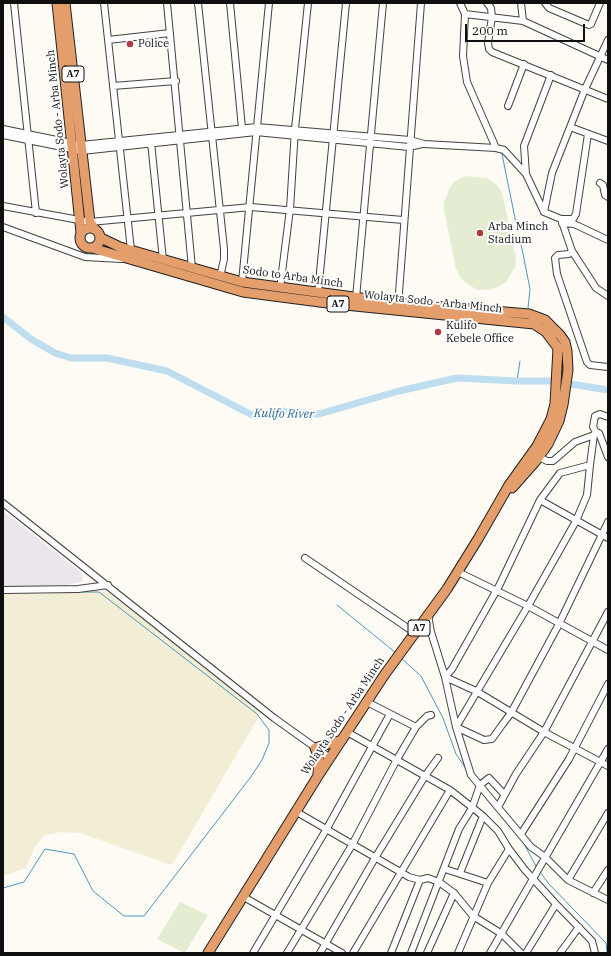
<!DOCTYPE html>
<style>
body{margin:0}
#map{position:relative;width:611px;height:956px;overflow:hidden;background:#fdfbf3;font-family:"IBM Plex Serif",serif}
canvas{display:block}
.frame{position:absolute;inset:0;border:4px solid #0f0f0f;pointer-events:none}
.scale{position:absolute;left:465px;top:24px;width:120px;height:18px;box-sizing:border-box;border:2px solid #0f0f0f;border-top:0;padding-left:5px;font-size:12px;line-height:14px;white-space:nowrap;color:#0f0f0f;-webkit-text-stroke:3px #fff;paint-order:stroke}
</style>
<div id="map">
<canvas width="611" height="956"></canvas>
<div class="frame"></div>
<div class="scale">200 m</div>
</div>
<script>
const ctx = document.querySelector('canvas').getContext('2d');
ctx.lineJoin = 'round';
function fillPath(path, color) { ctx.fillStyle = color; ctx.fill(path, 'evenodd'); }
const shape = rows => new Path2D(rows.map(r => 'M' + r).join(''));
function strokePath(path, color, width, dash) { ctx.strokeStyle = color; ctx.lineWidth = width; ctx.lineCap = dash ? 'butt' : 'round'; ctx.setLineDash(dash || []); ctx.stroke(path); }
function label(font, color, halo, rows, align = 'center') {
  ctx.font = font + ' "IBM Plex Serif",serif'; ctx.lineWidth = 4; ctx.setLineDash([]); ctx.textBaseline = 'middle'; ctx.strokeStyle = halo; ctx.fillStyle = color; for (const [text, x, y, turn = 0] of rows) {
    ctx.save(); ctx.translate(x, y); ctx.rotate((+turn || 0) * Math.PI / 180); ctx.textAlign = isNaN(turn) ? turn : align; if (halo) ctx.strokeText(text, 0, 0); ctx.fillText(text, 0, 0); ctx.restore();
  }
}
fillPath(shape([
 [3,511,82,573,83,581,67,585,3,587]
]), '#ebe5ed');
fillPath(shape([
 [106,591,262,711,172,865,80,833,61,832,44,835,34,848,26,868,3,876,3,593,37,594]
]), '#f1eed5');
fillPath(shape([
 [465,176,487,178,496,184,502,192,516,258,515,267,506,282,498,287,487,290,477,290,461,279,456,269,444,210,444,202,450,187,455,181],
 [180,902,208,915,185,953,157,939]
]), '#e4edd1');
strokePath(shape([
 [502,154,517,228],
 [520,239,530,289,528,308],
 [517,381,520,361],
 [337,605,396,653],
 [401,658,421,676,443,718,456,754,465,767],
 [523,842,537,868],
 [540,872,549,884,606,943,607,953],
 [3,888,24,882,45,849,74,854,93,891,124,916,144,916,250,778,262,760,269,743,269,730,257,714,99,592,82,592]
]), '#4d95bd', 1);
strokePath(shape([
 [3,317,31,339,55,353,71,358,107,358,167,371,252,415,281,411,319,414,399,391,457,378,517,381,551,381,608,390]
]), '#bedeef', 7);
const minor = shape([
 [14,3,36,213],
 [104,3,131,250],
 [167,3,192,268],
 [198,3,224,249,224,259,220,277],
 [230,3,242,128],
 [460,3,465,14,463,56,467,82,496,148],
 [487,3,491,8,492,17,488,43,489,49,492,52,608,99],
 [521,3,523,21],
 [545,3,549,8,589,25,591,24,600,3],
 [465,14,523,21,608,60],
 [108,40,170,33],
 [113,86,176,81],
 [508,106,524,64],
 [570,127,608,141],
 [3,129,81,145,257,127,410,140,424,144,496,148,504,150,526,174,544,212,561,219,573,219,576,214,588,134],
 [3,135,82,151,256,132,409,147,422,144],
 [151,142,163,260],
 [526,174,524,146,551,75],
 [600,183,603,185,605,195,608,197],
 [3,206,90,222,251,207,403,220],
 [544,212,552,173,585,89,608,40],
 [561,219,572,251,596,288,608,296],
 [562,223,574,224,608,240],
 [3,227,85,257,121,259],
 [572,251,569,254,558,255,555,258,557,274,587,362,590,365,608,367],
 [242,282,269,3],
 [280,288,290,209,295,129,308,3],
 [318,293,346,3],
 [356,298,383,3],
 [398,306,421,3],
 [608,417,600,414,595,416,593,427,596,432,599,433,608,457],
 [539,457,547,461,553,461,575,442,594,435],
 [540,500,608,538],
 [3,503,274,718,330,758],
 [305,558,415,633],
 [458,572,528,606,608,650],
 [3,590,78,589,108,585],
 [428,615,431,632,445,677,456,727,471,775,531,847,545,857,568,880,608,900],
 [445,677,452,669,499,586,540,500,560,473,590,465],
 [445,677,476,691,544,732,608,766],
 [367,702,416,727],
 [456,727,528,606,576,521,587,495,590,465,594,435,596,432],
 [456,727,484,740,492,739,502,725,511,713,559,624,608,522],
 [347,732,450,790,483,816],
 [498,807,516,774,544,732,608,612],
 [295,811,409,877,420,880,428,878,439,882,454,893,473,916,502,934,521,953],
 [521,834,569,759,608,684],
 [509,849,525,870,556,904,592,941,595,953],
 [445,869,488,883],
 [568,880,608,813],
 [593,893,608,870],
 [242,896,342,953],
 [253,953,326,830,390,714],
 [287,953,352,845,396,761,416,727,427,716,431,715],
 [320,953,375,858,425,776,438,758],
 [353,953,450,790],
 [391,953,420,880],
 [411,953,459,829,472,808,480,785,489,778,504,794],
 [427,953,454,893],
 [458,953,488,883,509,849,498,831,483,816,460,873],
 [490,953,608,749],
 [526,953,556,904],
 [560,953,579,927]
]);
const highway = shape([
 [57,3,81,233],
 [65,3,90,222,94,228],
 '80 238a10 10 0 1 1 20 0a10 10 0 1 1-20 0Z',
 [101,238,120,247,242,282,398,303,529,314,545,320,560,335,565,342,567,351,568,370,563,405,559,421,548,444,535,462,512,488],
 [92,248,243,292,335,304,534,324,546,332,558,348,555,404,551,419,537,446,509,485,478,539,447,589,385,674,318,776,208,953],
 [318,774,319,757,315,748,342,740]
]);
strokePath(minor, '#424242', 8);
strokePath(highway, '#202020', 11);
strokePath(minor, '#fff', 6);
strokePath(highway, '#e39e6c', 9);
for (const [x, y, r, color] of [
 [130,44,4,"#af3842"],
 [480,233,4,"#af3842"],
 [438,332,4,"#af3842"]
]) { const dot = new Path2D(); dot.arc(x, y, r, 0, 2 * Math.PI); ctx.fillStyle = color; ctx.fill(dot); strokePath(dot, '#fff', 1.5); }
for (const [x, y, w] of [
 [73,74,22],
 [338,304,22],
 [419,628,22]
]) { const box = new Path2D(); box.roundRect(x - w / 2, y - 8, w, 16, 3); ctx.fillStyle = '#fff'; ctx.fill(box); strokePath(box, '#0f0f0f', 1); }
label('bold 10px', '#0f0f0f', null, [
 ["A7",73,74],
 ["A7",338,304],
 ["A7",419,628]
]);
label('11px', '#0f0f0f', '#fff', [
 ["Police",138,44],
 ["Arba Minch",488,227],
 ["Stadium",488,240],
 ["Kulifo",446,326],
 ["Kebele Office",446,339]
], 'left');
label('11px', '#0f0f0f', '#fff', [
 ["Wolayta Sodo - Arba Minch",58,119,-96],
 ["Sodo to Arba Minch",293,277,8],
 ["Wolayta Sodo - Arba Minch",433,302,6],
 ["Wolayta Sodo - Arba Minch",343,716,-56]
]);
label('italic 12px', '#276892', '#fff', [
 ["Kulifo River",284,414,1]
]);
</script>
